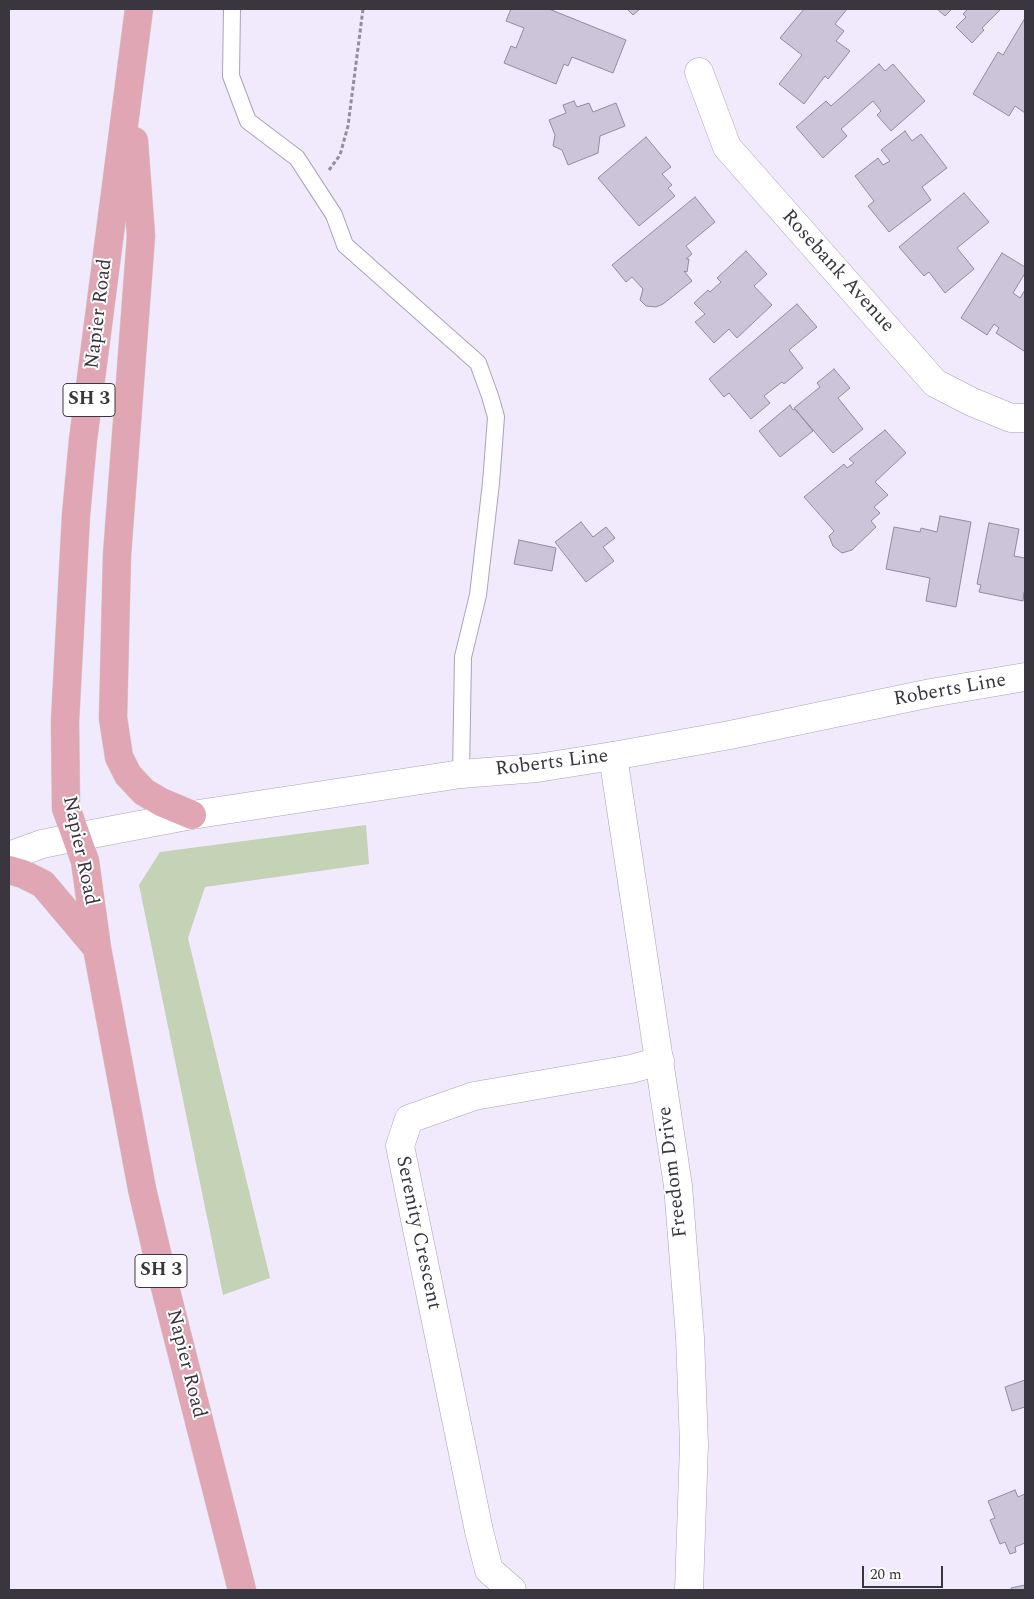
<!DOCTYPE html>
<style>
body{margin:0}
#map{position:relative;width:1034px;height:1599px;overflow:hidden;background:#f0eafc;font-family:Spectral,serif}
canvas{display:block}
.frame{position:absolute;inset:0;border:10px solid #39363f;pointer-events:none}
.scale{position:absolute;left:862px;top:1566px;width:81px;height:22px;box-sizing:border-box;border:2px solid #39363f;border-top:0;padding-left:6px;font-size:15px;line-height:18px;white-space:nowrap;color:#39363f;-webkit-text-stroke:4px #fff;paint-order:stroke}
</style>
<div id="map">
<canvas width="1034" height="1599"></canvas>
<div class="frame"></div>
<div class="scale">20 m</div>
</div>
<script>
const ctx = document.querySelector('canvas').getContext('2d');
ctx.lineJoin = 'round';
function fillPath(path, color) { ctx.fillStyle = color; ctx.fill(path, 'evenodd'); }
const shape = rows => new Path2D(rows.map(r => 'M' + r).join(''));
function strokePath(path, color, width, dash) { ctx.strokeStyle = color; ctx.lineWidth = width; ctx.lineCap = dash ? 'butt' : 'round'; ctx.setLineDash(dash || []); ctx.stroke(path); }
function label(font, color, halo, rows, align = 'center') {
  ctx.font = font + ' Spectral,serif'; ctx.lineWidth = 4; ctx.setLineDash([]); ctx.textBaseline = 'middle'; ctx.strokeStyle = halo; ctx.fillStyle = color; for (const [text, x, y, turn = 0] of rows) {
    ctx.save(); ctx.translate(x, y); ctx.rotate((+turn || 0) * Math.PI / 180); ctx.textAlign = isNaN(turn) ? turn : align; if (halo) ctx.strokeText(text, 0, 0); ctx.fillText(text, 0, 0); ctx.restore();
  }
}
fillPath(shape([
 [366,825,369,864,205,887,188,938,270,1278,223,1295,139,885,160,852]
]), '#c4d2b5');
const building = shape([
 [511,9,549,9,626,40,613,73,572,57,568,66,564,64,556,84,504,63,511,46,516,48,524,28,506,21,511,9],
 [627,9,640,9,633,15,627,9],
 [804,9,847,9,835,24,844,31,836,41,850,51,828,79,825,76,804,104,779,84,802,55,780,38,804,9],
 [937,9,952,9,945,16,937,9],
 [968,9,1001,9,982,28,984,30,972,43,956,27,966,17,963,14,968,9],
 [1025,18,1025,113,1015,106,1009,116,973,94,998,52,1003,55,1025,18],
 [879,64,885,71,893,64,925,101,891,131,877,115,881,111,873,101,841,129,847,136,823,158,796,127,826,101,831,106,879,64],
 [574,101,577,107,589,103,593,112,616,103,625,126,600,136,598,153,568,165,562,150,553,146,555,135,549,120,566,113,563,105,574,101],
 [905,131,912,141,921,134,947,168,922,187,931,200,889,232,868,206,874,201,855,176,878,158,883,165,890,161,881,150,905,131],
 [646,137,671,167,662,174,672,185,668,188,675,196,639,226,598,178,646,137],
 [964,193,989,222,957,248,974,269,945,293,929,272,924,276,899,247,964,193],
 [695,197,715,222,686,246,692,254,686,259,689,259,687,272,684,271,692,281,663,304,656,307,646,306,640,300,643,289,632,277,626,282,612,265,695,197],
 [746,251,767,274,754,286,772,305,737,338,729,329,714,343,695,322,705,314,694,303,708,290,710,292,721,282,717,278,746,251],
 [1002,253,1025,267,1025,273,1013,293,1020,298,1025,290,1025,349,1024,351,996,333,999,328,994,324,987,335,961,318,1002,253],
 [797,304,817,327,789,350,803,368,784,384,782,382,764,396,770,403,751,419,729,393,724,397,709,379,797,304],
 [834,369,850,388,838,398,863,429,833,453,794,408,820,387,817,383,834,369],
 [790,405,793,410,795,409,813,431,780,457,759,431,790,405],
 [885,430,906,453,875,482,888,495,874,507,880,513,871,521,876,527,852,550,842,553,833,546,829,536,834,531,804,497,844,464,847,468,854,463,849,459,885,430],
 [940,516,971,522,956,607,926,601,930,578,886,569,894,527,920,532,921,528,937,532,940,516],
 [581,522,593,537,606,527,615,538,603,547,614,561,586,582,555,542,581,522],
 [989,523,1019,529,1014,556,1025,558,1025,593,1024,592,1023,601,979,592,981,585,977,584,989,523],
 [519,540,556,548,552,571,514,564,519,540],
 [1025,1380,1025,1407,1012,1411,1005,1387,1025,1380],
 [1015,1490,1018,1497,1025,1494,1025,1543,1015,1547,1016,1552,1010,1554,1005,1542,1000,1544,990,1520,995,1518,988,1501,1015,1490],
 [1025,1585,1025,1590,1012,1590,1011,1588,1025,1585]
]);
fillPath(building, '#ccc5da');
strokePath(building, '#918b9f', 1);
const service = shape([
 [232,9,231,76,248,121,297,158,334,215,345,245,478,363,490,396,496,417,491,483,478,595,463,657,461,774]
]);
const minor = shape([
 [699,72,727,147,935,383,972,402,1011,418,1025,418],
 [613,756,678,1186,690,1337,694,1445,689,1590],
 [9,856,42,844,76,837],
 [512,1590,489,1570,479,1531,400,1146,409,1119,474,1096,631,1069,660,1061]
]);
const secondary = shape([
 [76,837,192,815,461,774,537,768,613,756,730,735,931,693,1025,677]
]);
const trunk = shape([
 [139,9,83,440,76,515,65,721,66,808,85,861,97,948,142,1189,164,1283,242,1590],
 [134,141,141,236,117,555,113,718,119,757,128,775,144,792,161,802,192,815],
 [9,870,23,874,43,884,97,948]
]);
strokePath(service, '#aaa3b8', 18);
strokePath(minor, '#aaa3b8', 29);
strokePath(secondary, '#aaa3b8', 29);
strokePath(trunk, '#d3d3d5', 29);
strokePath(shape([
 [329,170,340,155,348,126,363,9]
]), '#938e9c', 3, [4, 2.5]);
strokePath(service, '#fff', 16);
strokePath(minor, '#fff', 28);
strokePath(secondary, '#fff', 28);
strokePath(trunk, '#e0a6b3', 28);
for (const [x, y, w] of [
 [89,400,52],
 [161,1271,52]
]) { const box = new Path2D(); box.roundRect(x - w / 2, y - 16.5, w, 33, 4); ctx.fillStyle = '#fff'; ctx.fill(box); strokePath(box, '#39363f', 1); }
label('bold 19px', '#39363f', null, [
 ["SH 3",89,400],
 ["SH 3",161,1271]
]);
label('20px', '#39363f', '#fff', [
 ["Rosebank Avenue",837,272,48],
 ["Napier Road",100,314,-83],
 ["Roberts Line",950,691,-10],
 ["Roberts Line",552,764,-7],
 ["Napier Road",79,851,78],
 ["Freedom Drive",674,1172,-97],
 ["Serenity Crescent",417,1233,78],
 ["Napier Road",185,1364,76]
]);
</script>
